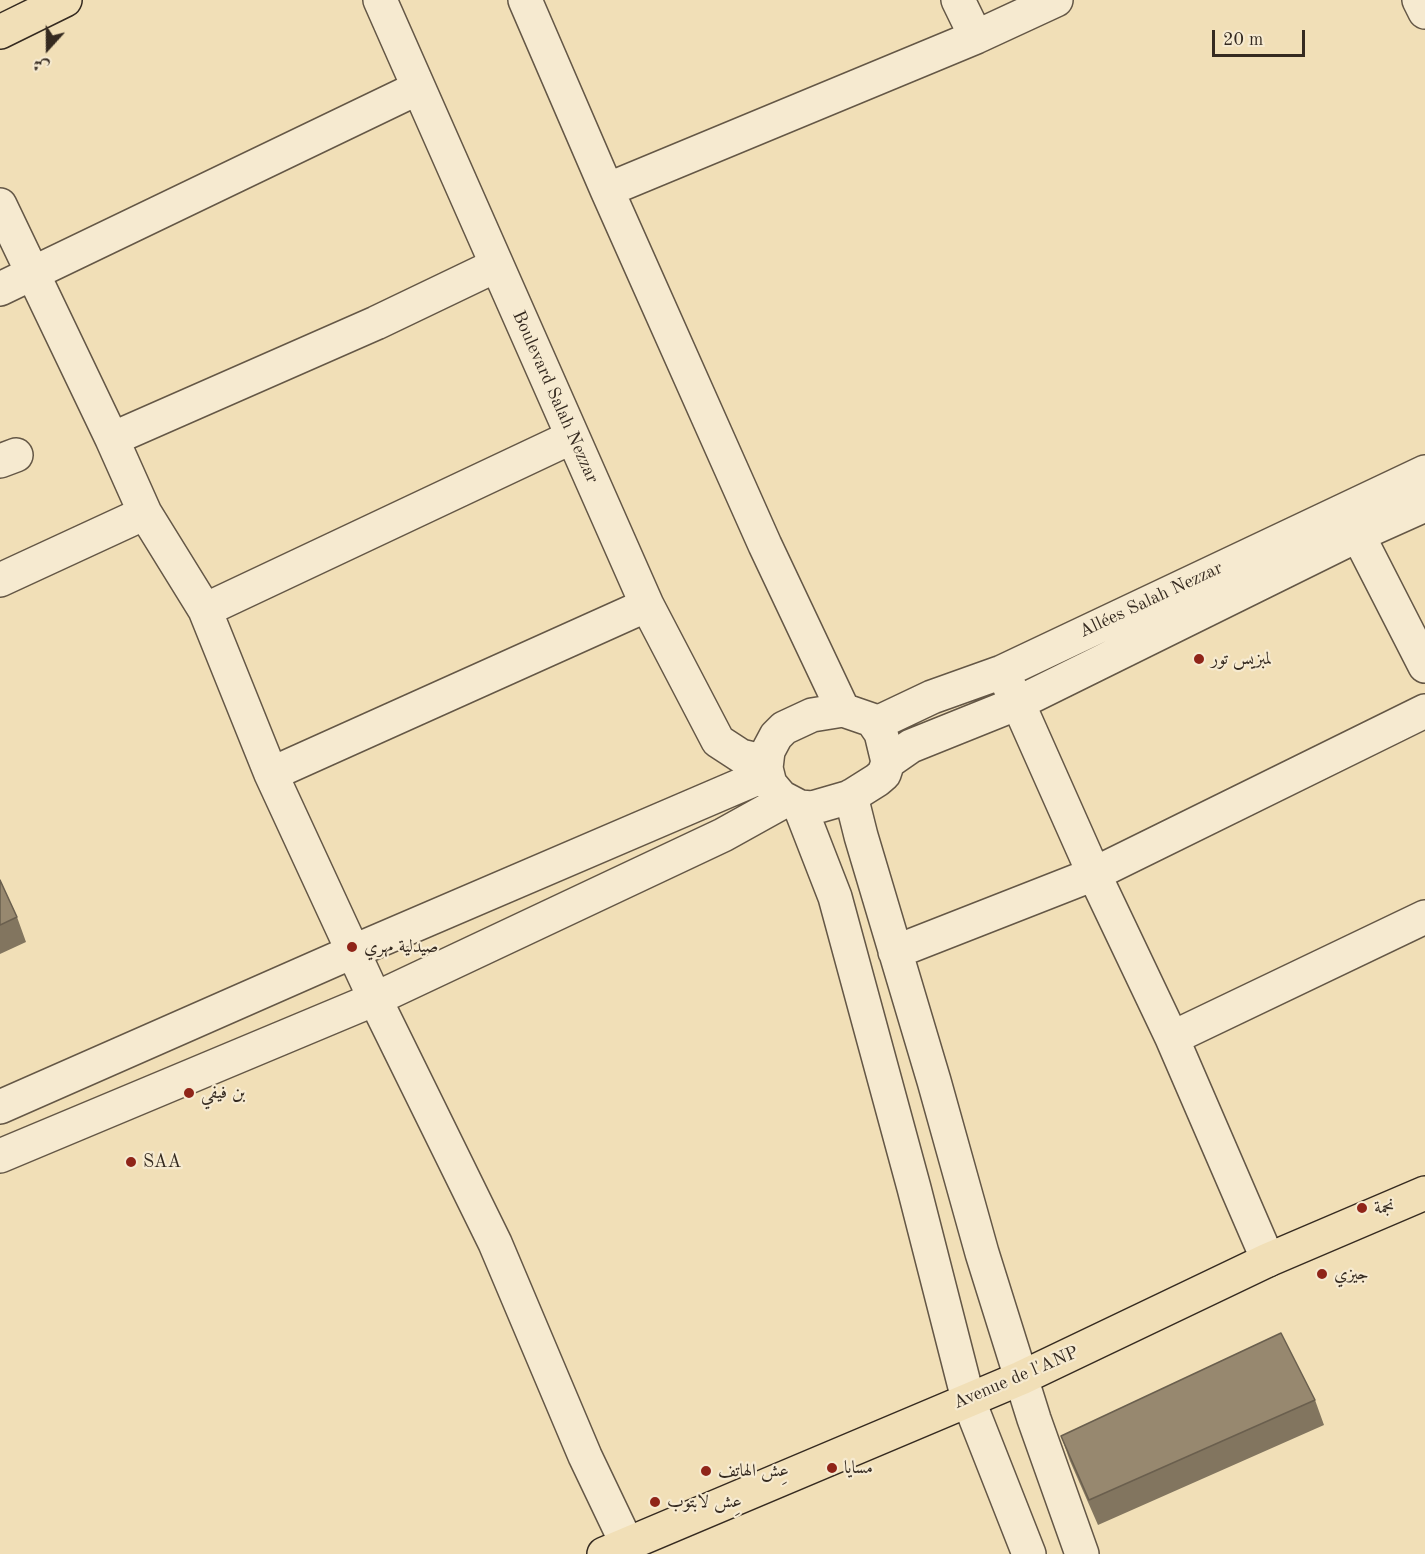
<!DOCTYPE html>
<meta charset="utf-8">
<style>
body{margin:0}
#map{position:relative;width:1425px;height:1554px;overflow:hidden;background:#f1dfb7;font-family:"Old Standard TT",Amiri,serif}
canvas{display:block}
.north{position:absolute;left:18px;top:18px;width:60px;height:60px;-webkit-text-stroke:4px #f6ead0;paint-order:stroke;rotate:201deg;font-size:16px;font-weight:700;line-height:24px;text-align:center;color:#352a20}
.north::after{content:'';display:block;margin:auto;width:21px;height:27px;background:#352a20;clip-path:polygon(50% 0,100% 100%,50% 72%,0 100%)}
.scale{position:absolute;left:1212px;top:30px;width:93px;height:27px;box-sizing:border-box;border:3px solid #352a20;border-top:0;padding-left:8px;font-size:18px;line-height:21px;white-space:nowrap;color:#352a20;-webkit-text-stroke:4px #f6ead0;paint-order:stroke}
</style>
<div id="map">
<canvas width="1425" height="1554"></canvas>
<div class="north">ش</div>
<div class="scale">20 m</div>
</div>
<script>
const ctx = document.querySelector('canvas').getContext('2d');
ctx.lineJoin = 'round';
const shape = rows => new Path2D(rows.map(r => 'M' + r).join(''));
function strokePath(path, color, width, dash) { ctx.strokeStyle = color; ctx.lineWidth = width; ctx.lineCap = dash ? 'butt' : 'round'; ctx.setLineDash(dash || []); ctx.stroke(path); }
function fillPath(path, color) { ctx.fillStyle = color; ctx.fill(path, 'evenodd'); }
function label(font, color, halo, rows, align = 'center') {
  ctx.font = font + ' "Old Standard TT",Amiri,serif'; ctx.lineWidth = 4.5; ctx.setLineDash([]); ctx.textBaseline = 'middle'; ctx.strokeStyle = halo; ctx.fillStyle = color; for (const [text, x, y, turn = 0] of rows) {
    ctx.save(); ctx.translate(x, y); ctx.rotate((+turn || 0) * Math.PI / 180); ctx.textAlign = isNaN(turn) ? turn : align; if (halo) ctx.strokeText(text, 0, 0); ctx.fillText(text, 0, 0); ctx.restore();
  }
}
const minor = shape([
 [380,0,647,605,718,741,741,756,766,762],
 [525,0,607,190,765,545,843,710],
 [958,0,976,37],
 [1419,0,1425,12],
 [607,190,976,37,1056,0],
 [0,205,112,439,145,513,205,610,271,774,375,999,495,1243,585,1456,627,1544],
 [0,289,418,88],
 [112,439,376,323,497,265],
 [0,461,16,455],
 [1358,535,1425,666],
 [0,580,145,513],
 [205,610,572,437],
 [1002,672,1018,703,1094,874,1172,1038,1268,1260],
 [843,710,872,720,881,733,888,762,884,774,877,780,850,797,812,808,800,807,781,797,770,784,766,768,768,751,776,736,784,728,812,715,843,710],
 [875,724,932,697,1002,672,1425,472],
 [888,762,911,746,1018,703,1358,535,1425,505],
 [271,774,647,605],
 [851,796,861,836,934,1081,982,1253,1034,1419,1082,1554],
 [800,807,835,897,914,1188,968,1399,1029,1554],
 [895,952,1094,874,1425,711],
 [1172,1038,1425,917],
 [0,1107,352,952,767,774],
 [0,1156,375,999,723,835,786,800]
]);
const major = shape([
 [0,32,65,0],
 [604,1554,1021,1378,1268,1260,1425,1193]
]);
strokePath(minor, '#645746', 36);
strokePath(major, '#352a20', 36);
strokePath(minor, '#f6ead0', 33);
strokePath(major, '#f1dfb7', 33);
fillPath(shape([
 [0,880,17,917,26,942,0,954],
 [1315,1400,1324,1425,1098,1525,1070,1461,1061,1436]
]), '#82755f');
const building = shape([
 [0,880,17,917,0,925,0,880],
 [1281,1333,1315,1400,1089,1500,1061,1436,1281,1333]
]);
fillPath(building, '#97886f');
strokePath(building, '#6a5f4e', 1.5);
for (const [x, y, r, color] of [
 [1199,659,6,"#8f2418"],
 [352,947,6,"#8f2418"],
 [189,1093,6,"#8f2418"],
 [131,1162,6,"#8f2418"],
 [1362,1208,6,"#8f2418"],
 [1322,1274,6,"#8f2418"],
 [832,1468,6,"#8f2418"],
 [706,1471,6,"#8f2418"],
 [655,1502,6,"#8f2418"]
]) { const dot = new Path2D(); dot.arc(x, y, r, 0, 2 * Math.PI); ctx.fillStyle = color; ctx.fill(dot); strokePath(dot, '#f6ead0', 2); }
label('18px', '#352a20', '#f6ead0', [
 ["Boulevard Salah Nezzar",555,397,66],
 ["Allées Salah Nezzar",1151,600,-25],
 ["Avenue de l'ANP",1016,1378,-23]
]);
label('18px', '#352a20', '#f6ead0', [
 ["لمبزيس تور",1211,659],
 ["صيدلية مهري",364,947],
 ["بن فيفي",201,1093],
 ["SAA",143,1162],
 ["نجمة",1374,1208],
 ["جيزي",1334,1274],
 ["مسايا",844,1468],
 ["عِش الهاتف",718,1471],
 ["عِش لابتوب",667,1502]
], 'left');
</script>
